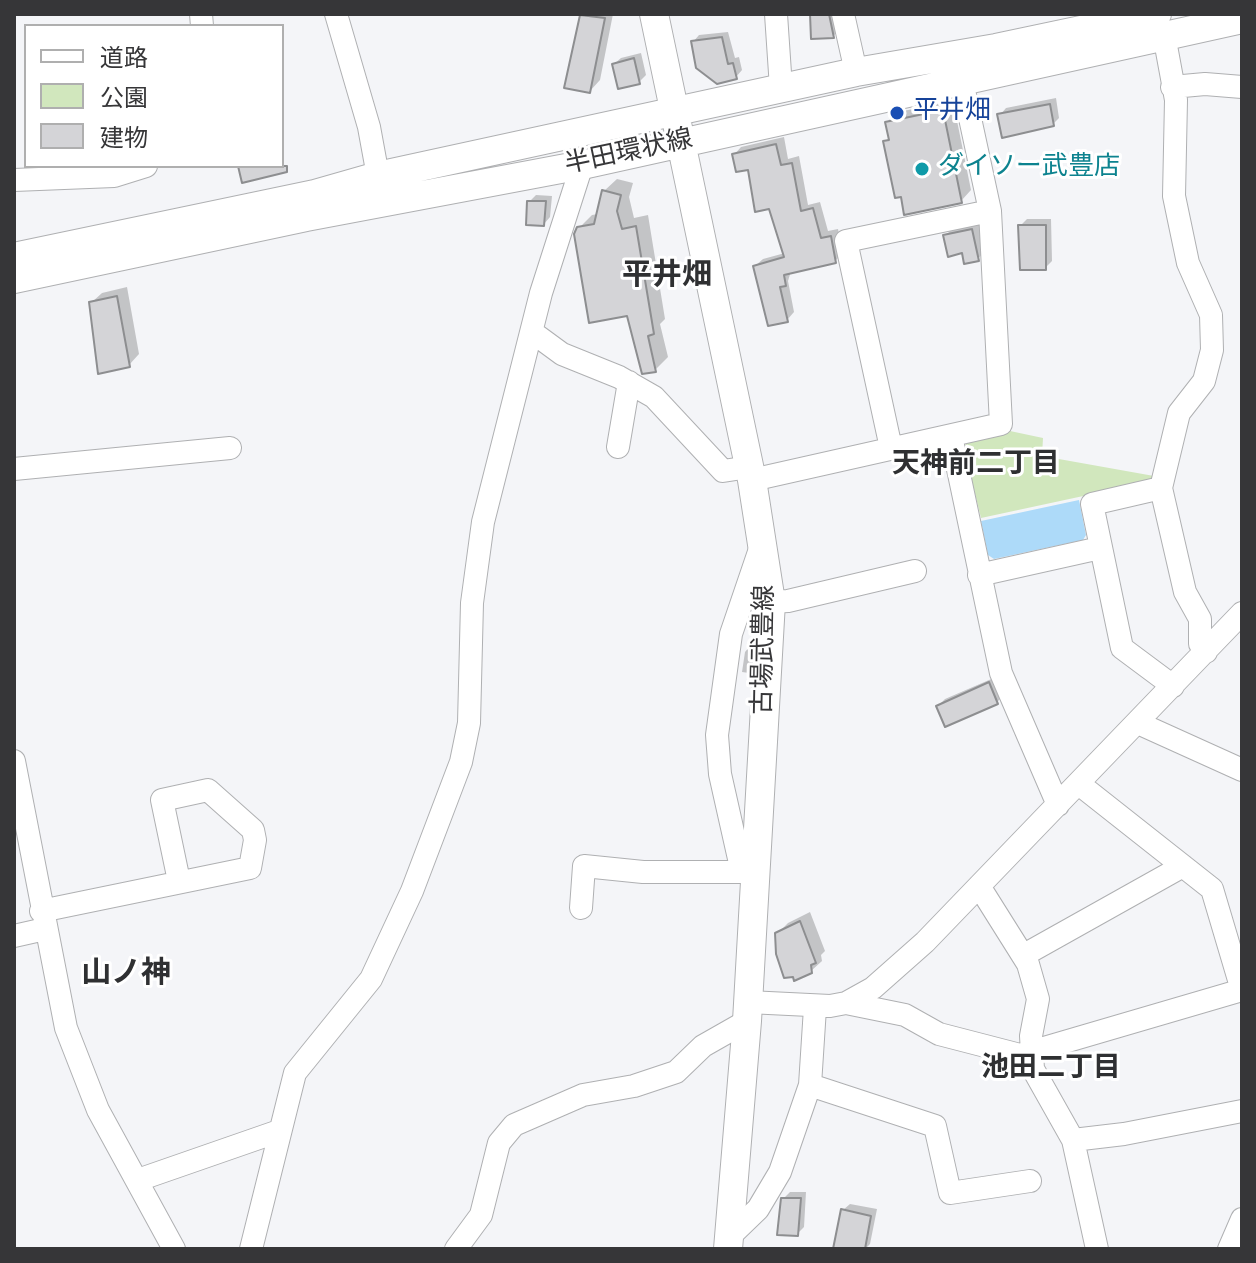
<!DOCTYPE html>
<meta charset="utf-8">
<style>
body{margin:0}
#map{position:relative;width:1256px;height:1263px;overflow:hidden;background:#f4f5f8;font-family:Overpass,"Noto Sans JP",sans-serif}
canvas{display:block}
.frame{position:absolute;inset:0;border:16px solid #363638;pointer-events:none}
.legend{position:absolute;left:24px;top:24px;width:260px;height:144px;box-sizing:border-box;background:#fff;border:2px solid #afafaf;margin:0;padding:10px 14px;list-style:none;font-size:24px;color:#363638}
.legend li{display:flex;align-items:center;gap:16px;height:40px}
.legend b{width:40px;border:2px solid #afafaf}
</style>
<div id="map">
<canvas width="1256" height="1263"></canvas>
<div class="frame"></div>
<ul class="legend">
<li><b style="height:10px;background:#fff"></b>道路</li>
<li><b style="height:22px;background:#d1e7bd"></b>公園</li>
<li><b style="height:22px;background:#d4d4d7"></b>建物</li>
</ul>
</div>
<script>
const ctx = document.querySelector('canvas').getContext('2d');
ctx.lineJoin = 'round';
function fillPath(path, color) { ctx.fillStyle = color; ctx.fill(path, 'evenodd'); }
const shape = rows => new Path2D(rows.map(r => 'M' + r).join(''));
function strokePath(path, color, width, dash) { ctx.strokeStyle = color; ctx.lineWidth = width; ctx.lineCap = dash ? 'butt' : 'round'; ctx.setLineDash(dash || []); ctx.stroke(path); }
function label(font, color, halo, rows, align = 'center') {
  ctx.font = font + ' Overpass,"Noto Sans JP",sans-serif'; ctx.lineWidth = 6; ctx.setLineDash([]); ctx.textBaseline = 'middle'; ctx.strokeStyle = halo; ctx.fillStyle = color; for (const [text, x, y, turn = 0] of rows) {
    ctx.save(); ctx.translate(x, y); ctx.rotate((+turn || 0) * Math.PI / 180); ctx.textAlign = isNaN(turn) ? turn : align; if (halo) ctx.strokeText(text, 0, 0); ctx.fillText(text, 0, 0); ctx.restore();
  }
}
fillPath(shape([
 [1010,431,1043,438,1042,456,1154,476,1153,481,981,518,964,449,967,441]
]), '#d1e7bd');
fillPath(shape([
 [1079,500,1086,535,1083,540,994,559,988,555,981,521]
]), '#addaf9');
fillPath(shape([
 [584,14,613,14,600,80,590,91],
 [813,14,837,14,840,30,833,36],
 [728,32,735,58,739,57,742,70,736,77,693,42,699,35],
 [641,53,646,75,639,82,614,64,621,58],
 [1056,98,1059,118,1053,124,1000,115,1006,108],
 [953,101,971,190,961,201,902,195,885,142,890,137,887,122,898,112],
 [784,137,788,159,799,156,808,205,820,202,828,231,838,229,843,253,835,261,791,271,788,281,794,312,787,320,755,266,763,259,785,253,771,206,750,167,734,155,741,147],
 [617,179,633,183,629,197,634,218,648,215,665,319,660,324,668,357,655,370,628,313,579,228,592,215,598,214,604,191],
 [536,195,552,196,550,217,544,224,529,202],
 [1027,219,1051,219,1052,261,1045,268,1020,226],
 [979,223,984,252,978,259,945,236,952,229],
 [127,287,139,354,129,365,91,303,102,293],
 [751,645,757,646,756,666,749,673,742,672,745,652],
 [996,677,1004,695,997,702,946,724,938,706,945,699],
 [810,912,825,951,821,955,822,961,811,971,777,934,788,923],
 [790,1192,806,1192,804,1227,797,1234,783,1199],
 [850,1204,877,1209,870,1244,865,1249,843,1210]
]), '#0003');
const building = shape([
 [810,14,829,14,834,38,811,39,810,14],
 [580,15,605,18,590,93,564,88,580,15],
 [722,37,728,64,733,63,737,79,717,84,696,68,691,41,722,37],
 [634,58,640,84,618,89,612,64,634,58],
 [1050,104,1054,126,1002,138,997,114,1050,104],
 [943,110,962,203,904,215,901,197,895,198,883,141,889,140,885,122,943,110],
 [776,144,781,165,792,163,801,211,813,208,821,238,831,236,836,263,784,275,786,286,780,287,788,322,768,326,753,266,784,257,769,209,755,212,748,170,736,172,732,154,776,144],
 [238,166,287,166,287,172,242,183,238,166],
 [602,190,621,195,617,211,622,229,636,226,654,334,648,336,656,372,642,374,627,316,589,323,574,234,577,227,594,224,602,190],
 [527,201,546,201,544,226,526,225,527,201],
 [1018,225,1046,225,1046,270,1020,270,1018,225],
 [972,229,979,261,964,264,962,253,948,257,943,235,972,229],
 [117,296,130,367,98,374,89,302,117,296],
 [989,682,998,704,945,727,936,706,989,682],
 [800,921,816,963,811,965,812,973,794,981,793,977,784,978,776,954,775,933,800,921],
 [781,1198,801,1198,798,1236,777,1235,781,1198],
 [841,1209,871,1216,865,1249,833,1249,841,1209]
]);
fillPath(building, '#d4d4d7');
strokePath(building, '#8d8e90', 2);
const minor = shape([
 [201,14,202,26],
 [336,14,369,127,378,176],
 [776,14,781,88],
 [843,14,856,72],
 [1164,35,1176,100,1174,196,1188,263,1211,315,1212,350,1204,381,1179,413,1161,488,1185,592,1200,619,1200,644,1206,652],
 [1172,87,1205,84,1242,87],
 [14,180,114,176,146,166],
 [532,332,562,354,619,377,654,397,723,471,749,467],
 [951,436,1001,673,1058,805],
 [618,447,629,382],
 [891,448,846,241,990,211],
 [14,469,230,448],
 [752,480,1001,424,990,211,962,81],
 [1161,488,1092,504,1122,648,1173,686],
 [979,575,1100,548],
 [771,602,788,601,915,571],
 [1138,723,1242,770],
 [14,761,66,1028,98,1110,174,1249],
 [742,872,720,774,717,735,731,634,762,543],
 [979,886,1028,964,1038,999,1031,1036,1033,1069,1073,1140,1097,1249],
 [581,908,584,866,643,872,755,872],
 [41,911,250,868,255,840,253,830,208,790,162,800,179,881],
 [14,936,45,929],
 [1024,955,1183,866],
 [748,1002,830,1006,846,1003,873,988,925,942,1242,613],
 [846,1003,905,1015,939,1034,1020,1055,1242,990,1212,889,1079,784],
 [810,1085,935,1126,950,1193,1030,1181],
 [1073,1140,1124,1134,1242,1111],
 [138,1180,279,1131],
 [729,1237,758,1209,780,1172,810,1085,815,1008],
 [251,1249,295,1073,371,979,412,891,461,762,469,723,472,603,483,522,541,293,582,165],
 [456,1249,481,1215,499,1143,514,1125,583,1095,634,1086,676,1072,703,1046,747,1021],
 [1229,1249,1242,1219]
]);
const major = shape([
 [654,14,752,480,771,602,747,1021,728,1249],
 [14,257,315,194,378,176,856,72,996,48,1157,14],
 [14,279,306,217,582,165,1242,19]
]);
strokePath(minor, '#afb0b2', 24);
strokePath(major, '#afb0b2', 30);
strokePath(minor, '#fff', 22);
strokePath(major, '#fff', 28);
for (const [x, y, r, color] of [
 [897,113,8,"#1a4fb4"],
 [922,169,8,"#0f9aa8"]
]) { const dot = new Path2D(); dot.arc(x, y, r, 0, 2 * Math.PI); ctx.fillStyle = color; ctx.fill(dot); strokePath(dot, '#fff', 3); }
label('26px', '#164399', '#fff', [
 ["平井畑",913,113]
], 'left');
label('26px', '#363638', '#fff', [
 ["半田環状線",629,154,-12],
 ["古場武豊線",766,650,-89]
]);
label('26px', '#0d838f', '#fff', [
 ["ダイソー武豊店",938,169]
], 'left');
label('bold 28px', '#2f3032', '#fff', [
 ["天神前二丁目",976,466],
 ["池田二丁目",1051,1070]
]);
label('bold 30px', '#2f3032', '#fff', [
 ["平井畑",667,278],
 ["山ノ神",126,976]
]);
</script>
